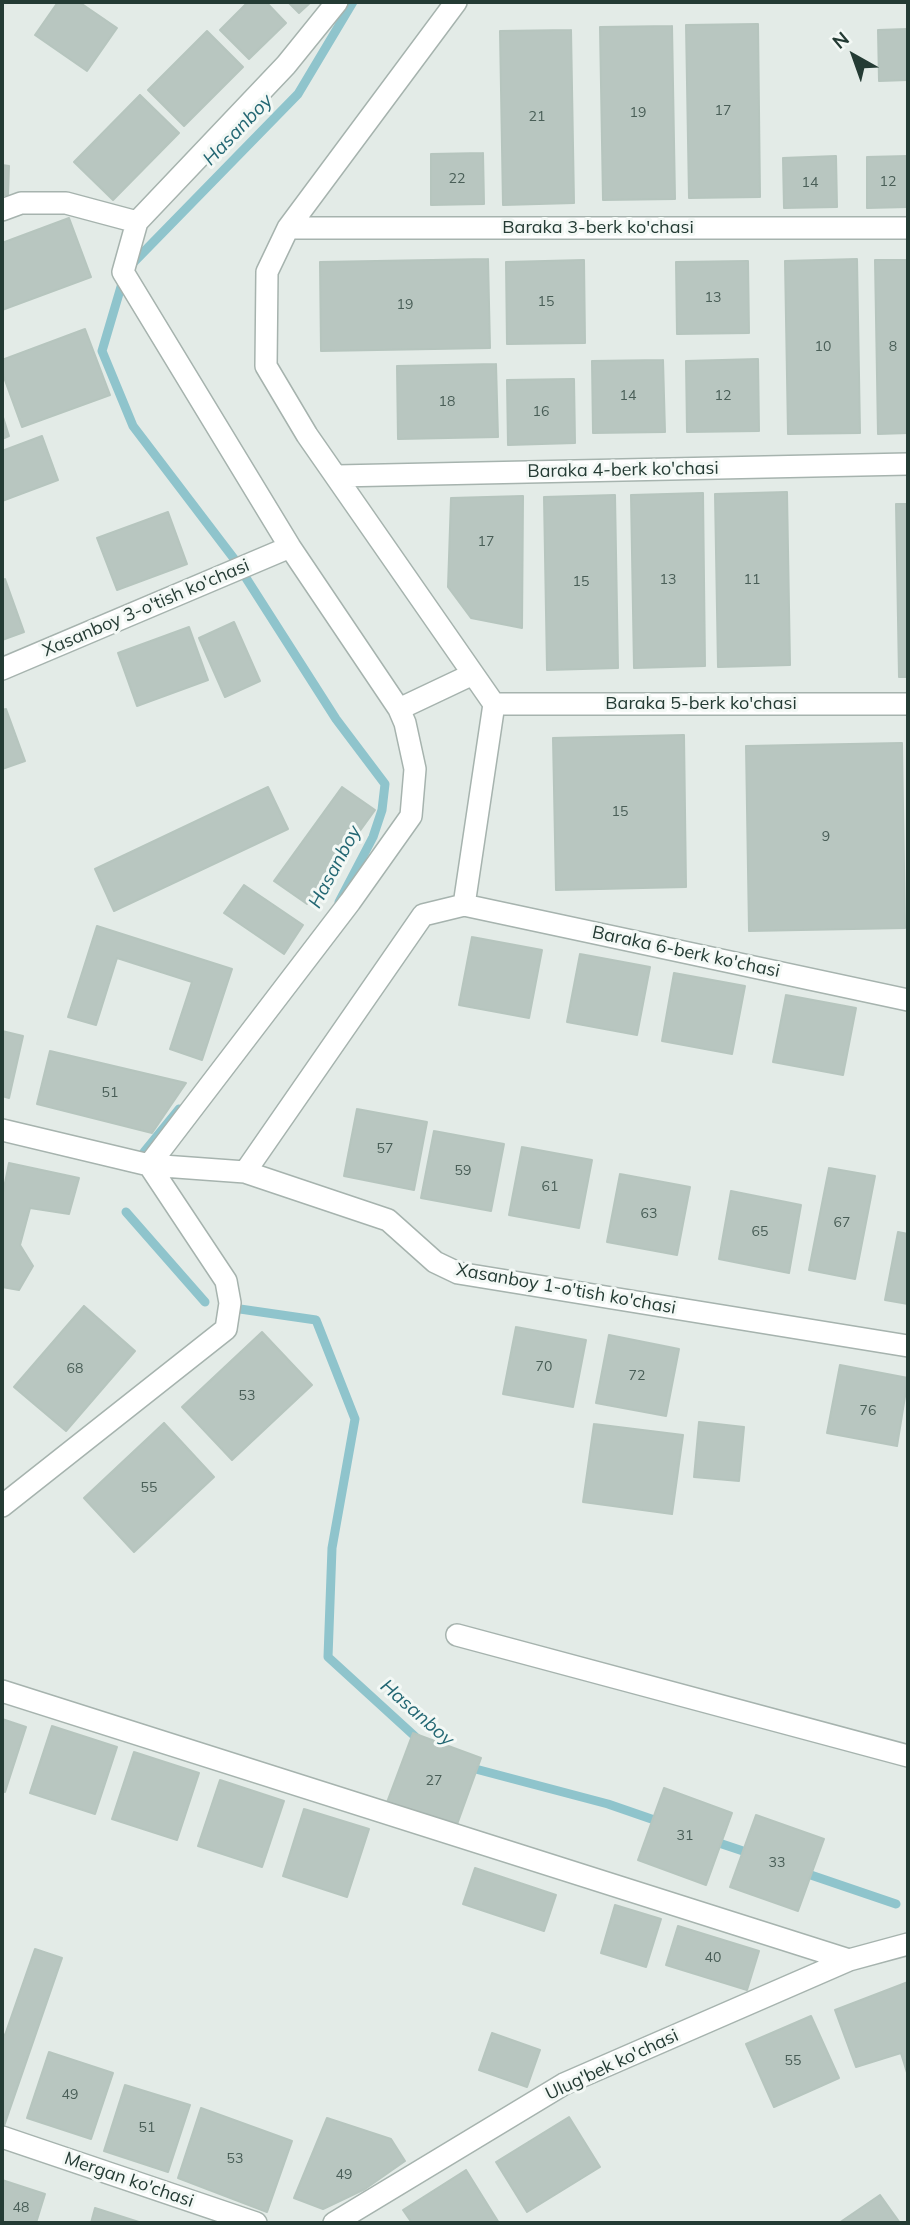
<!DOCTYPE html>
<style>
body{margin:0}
#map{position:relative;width:910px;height:2225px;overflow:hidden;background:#e3ebe7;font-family:Mulish,sans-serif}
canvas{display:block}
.frame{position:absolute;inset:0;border:4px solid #243b34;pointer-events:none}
.north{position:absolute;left:819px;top:21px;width:70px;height:70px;-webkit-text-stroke:5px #f3f8f5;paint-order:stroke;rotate:320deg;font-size:19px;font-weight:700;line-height:28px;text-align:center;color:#243b34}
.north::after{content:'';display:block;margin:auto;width:24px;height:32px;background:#243b34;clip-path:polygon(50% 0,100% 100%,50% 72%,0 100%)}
</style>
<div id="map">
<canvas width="910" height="2225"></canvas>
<div class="frame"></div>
<div class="north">N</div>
</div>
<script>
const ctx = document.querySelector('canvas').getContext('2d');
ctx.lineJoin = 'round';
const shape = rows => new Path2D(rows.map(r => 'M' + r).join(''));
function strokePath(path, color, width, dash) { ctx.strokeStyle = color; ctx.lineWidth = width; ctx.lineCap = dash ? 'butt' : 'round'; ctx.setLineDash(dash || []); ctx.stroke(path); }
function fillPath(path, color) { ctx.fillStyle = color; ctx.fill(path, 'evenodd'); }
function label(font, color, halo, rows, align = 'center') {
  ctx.font = font + ' Mulish,sans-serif'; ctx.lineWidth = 6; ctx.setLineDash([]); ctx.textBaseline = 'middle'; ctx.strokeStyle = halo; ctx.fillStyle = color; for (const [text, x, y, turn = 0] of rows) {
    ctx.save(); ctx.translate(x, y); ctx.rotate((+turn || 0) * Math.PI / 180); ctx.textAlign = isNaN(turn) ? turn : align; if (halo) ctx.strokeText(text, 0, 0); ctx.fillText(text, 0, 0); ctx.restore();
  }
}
strokePath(shape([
 [130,266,298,94,353,2],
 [123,280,102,351,133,426,235,560],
 [246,578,336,719,385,784,382,810,373,837,339,902],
 [144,1152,179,1109],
 [126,1212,205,1302],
 [240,1309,316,1320,355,1419,332,1548,328,1657,420,1741],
 [468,1767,608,1804,663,1823],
 [713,1841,752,1854],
 [802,1872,896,1904]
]), '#8fc4cc', 9);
const building = shape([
 [58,2,79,2,117,28,87,71,35,35,58,2],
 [248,2,266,2,286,23,249,59,220,30,248,2],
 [288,2,311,2,299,13,288,2],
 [758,24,760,197,689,198,686,25,758,24],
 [672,26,675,199,603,200,600,27,672,26],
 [908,29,908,80,879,81,878,30,908,29],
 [571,30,574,203,503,205,500,31,571,30],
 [207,31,243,67,184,126,148,90,207,31],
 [140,95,179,133,113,200,74,162,140,95],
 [483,153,484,204,431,205,431,154,483,153],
 [836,156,837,207,784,208,783,158,836,156],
 [908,156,908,207,867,208,867,157,908,156],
 [2,165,9,166,8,195,2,195,2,165],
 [69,218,91,277,2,310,2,243,69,218],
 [488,259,490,348,321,351,320,262,488,259],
 [857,259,860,433,788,434,785,261,857,259],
 [584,260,585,343,507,344,506,262,584,260],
 [875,260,908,260,908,433,878,434,875,260],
 [748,261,749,333,677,334,676,262,748,261],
 [85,329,110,395,22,427,2,372,2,360,85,329],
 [758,359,759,431,687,432,686,361,758,359],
 [663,360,665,432,593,433,592,361,663,360],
 [496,364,498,437,398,439,397,366,496,364],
 [574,379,575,443,508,445,507,380,574,379],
 [2,414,9,436,2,439,2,414],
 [42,436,58,480,2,501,2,451,42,436],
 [787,492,790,665,718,667,715,494,787,492],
 [703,493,705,666,634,668,631,495,703,493],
 [615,495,618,668,547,670,544,497,615,495],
 [523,496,522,628,471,618,448,587,451,498,523,496],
 [896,504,908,504,908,677,899,677,896,504],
 [168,512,187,564,117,590,97,538,168,512],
 [5,579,24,632,2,640,2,581,5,579],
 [234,622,260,681,225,697,199,638,234,622],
 [189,627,208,680,137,706,118,653,189,627],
 [6,709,25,761,2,769,2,710,6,709],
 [684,735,686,887,556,890,553,738,684,735],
 [902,743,905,928,749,931,746,746,902,743],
 [268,787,288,829,114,911,95,869,268,787],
 [342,787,375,810,307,904,274,881,342,787],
 [244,885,303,925,284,954,224,913,244,885],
 [97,926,232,969,202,1060,170,1049,192,982,117,958,96,1025,68,1017,97,926],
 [472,937,542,950,529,1018,459,1005,472,937],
 [580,954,650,967,637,1035,567,1022,580,954],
 [674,973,745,986,732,1054,662,1041,674,973],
 [786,995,856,1008,843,1075,773,1062,786,995],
 [2,1031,23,1036,9,1098,2,1096,2,1031],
 [50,1051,186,1083,152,1133,37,1104,50,1051],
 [357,1109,427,1122,414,1190,344,1176,357,1109],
 [434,1131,504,1144,491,1211,421,1198,434,1131],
 [522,1147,592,1160,579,1228,509,1215,522,1147],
 [9,1163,79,1178,69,1214,30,1208,20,1245,33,1266,19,1290,2,1287,2,1198,9,1163],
 [829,1168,875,1176,855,1279,809,1270,829,1168],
 [620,1174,690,1187,677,1255,607,1242,620,1174],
 [731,1191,801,1205,789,1273,719,1259,731,1191],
 [898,1232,908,1234,908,1304,885,1300,898,1232],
 [84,1306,135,1351,66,1431,14,1387,84,1306],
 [516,1327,586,1340,573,1407,503,1394,516,1327],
 [262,1332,312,1385,232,1460,182,1407,262,1332],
 [609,1335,679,1349,666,1416,596,1403,609,1335],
 [840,1365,908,1378,897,1446,827,1433,840,1365],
 [699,1422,744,1427,739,1481,694,1477,699,1422],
 [164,1423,214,1477,134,1552,84,1498,164,1423],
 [594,1424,683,1435,672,1514,583,1502,594,1424],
 [2,1719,26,1727,5,1792,2,1791,2,1719],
 [52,1726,117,1747,95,1814,30,1793,52,1726],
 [413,1733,481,1758,455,1830,386,1805,413,1733],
 [134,1752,199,1773,177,1840,112,1819,134,1752],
 [220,1780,284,1801,262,1867,198,1846,220,1780],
 [664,1788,732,1813,706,1885,638,1860,664,1788],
 [304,1809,369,1829,347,1897,283,1876,304,1809],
 [756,1815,824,1839,798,1911,730,1887,756,1815],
 [475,1868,556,1895,544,1931,463,1904,475,1868],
 [615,1905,661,1919,646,1967,601,1953,615,1905],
 [678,1926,759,1951,747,1990,666,1965,678,1926],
 [35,1949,62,1958,3,2129,2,2034,5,2035,35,1949],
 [908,1982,908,2076,901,2053,856,2067,835,2010,908,1982],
 [811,2016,839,2078,774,2107,746,2044,811,2016],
 [492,2033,540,2050,527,2087,479,2070,492,2033],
 [49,2052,113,2073,91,2139,27,2118,49,2052],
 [125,2085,190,2105,168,2172,104,2151,125,2085],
 [201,2108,292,2141,267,2212,178,2178,201,2108],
 [569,2117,600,2167,527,2212,496,2162,569,2117],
 [327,2118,391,2139,405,2161,365,2189,323,2209,294,2198,327,2118],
 [466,2170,499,2223,412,2223,403,2210,466,2170],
 [2,2180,45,2194,36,2223,2,2223,2,2180],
 [880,2195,900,2223,839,2223,880,2195],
 [95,2208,142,2223,91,2223,95,2208]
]);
fillPath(building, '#b8c6c0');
strokePath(building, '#b6c5be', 2);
const street = shape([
 [2,210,21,203,66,203,137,222],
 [288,228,908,228],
 [337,476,908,464],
 [2,669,290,547],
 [494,704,908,704],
 [399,709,473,674],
 [464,905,908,1000],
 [2,1130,149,1165,245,1172,388,1220,435,1262,458,1273,908,1346],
 [149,1165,350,902,411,816,415,769,405,723,399,709,290,547,123,272,137,222,286,65,337,2],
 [245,1172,423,915,464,905,494,704,307,435,266,366,267,272,288,228,456,2],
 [2,1506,226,1329,230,1303,226,1281,149,1165],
 [457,1635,908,1756],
 [2,1691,849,1960],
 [2,2137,256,2223],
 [334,2223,564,2084,849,1960,908,1944]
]);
strokePath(street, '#a6b3ae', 24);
strokePath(street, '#fff', 21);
label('14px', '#495e57', null, [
 ["17",723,111],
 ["19",638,113],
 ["21",537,117],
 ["22",457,179],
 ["12",888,182],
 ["14",810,183],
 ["13",713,298],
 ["15",546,302],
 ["19",405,305],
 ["10",823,347],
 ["8",893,347],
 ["14",628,396],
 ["12",723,396],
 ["18",447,402],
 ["16",541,412],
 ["17",486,542],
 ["13",668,580],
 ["11",752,580],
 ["15",581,582],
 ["15",620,812],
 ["9",826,837],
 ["51",110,1093],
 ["57",385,1149],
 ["59",463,1171],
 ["61",550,1187],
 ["63",649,1214],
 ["67",842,1223],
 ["65",760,1232],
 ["70",544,1367],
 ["68",75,1369],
 ["72",637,1376],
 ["53",247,1396],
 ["76",868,1411],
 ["55",149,1488],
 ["27",434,1781],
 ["31",685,1836],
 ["33",777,1863],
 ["40",713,1958],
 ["55",793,2061],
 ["49",70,2095],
 ["51",147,2128],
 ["53",235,2159],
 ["49",344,2175],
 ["48",21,2208]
]);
label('18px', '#243b34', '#f3f8f5', [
 ["Baraka 3-berk ko'chasi",598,228],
 ["Baraka 4-berk ko'chasi",623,470,-1],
 ["Xasanboy 3-o'tish ko'chasi",146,608,-23],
 ["Baraka 5-berk ko'chasi",701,704],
 ["Baraka 6-berk ko'chasi",686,952,12],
 ["Xasanboy 1-o'tish ko'chasi",566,1289,10],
 ["Ulug'bek ko'chasi",612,2065,-25],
 ["Mergan ko'chasi",129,2180,19]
]);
label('italic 19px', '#236773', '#f3f8f5', [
 ["Hasanboy",238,130,-46],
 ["Hasanboy",335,867,-62],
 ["Hasanboy",417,1713,41]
]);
</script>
